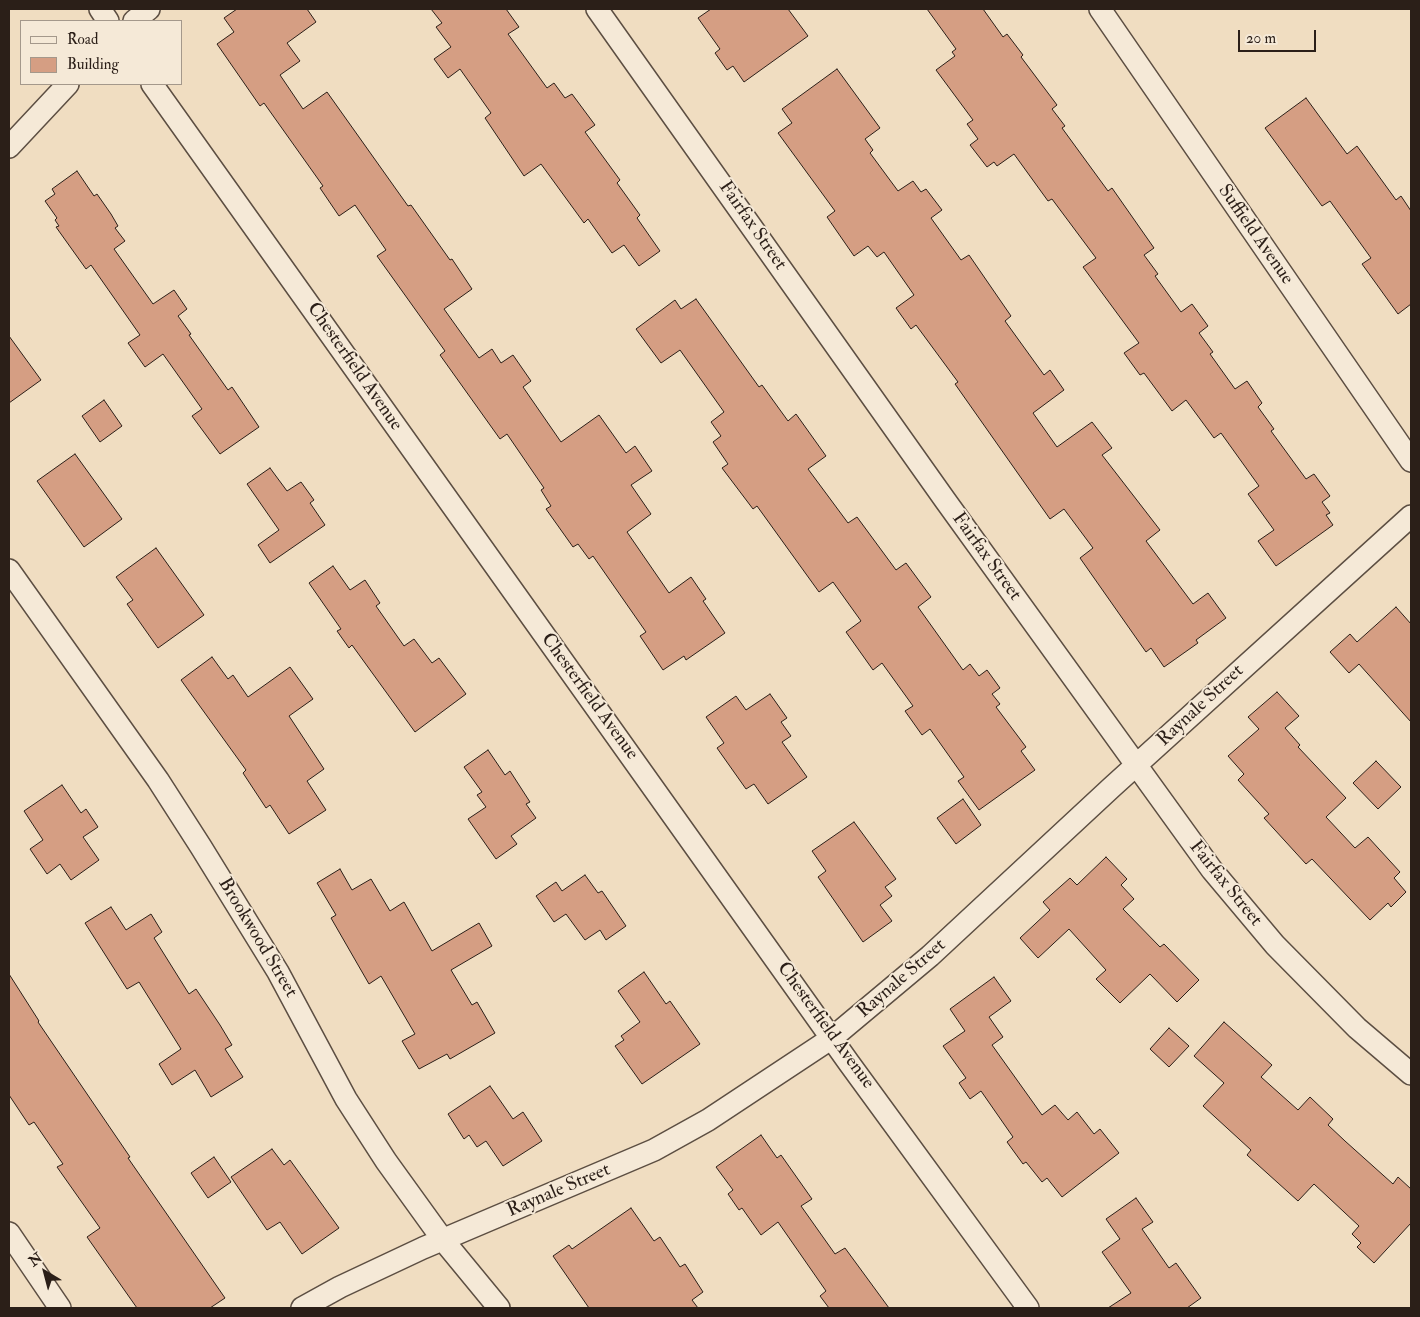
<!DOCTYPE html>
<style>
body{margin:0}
#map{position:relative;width:1420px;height:1317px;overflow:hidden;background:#f0ddc1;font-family:"IM FELL Double Pica",serif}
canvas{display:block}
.frame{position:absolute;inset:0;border:10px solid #2b1f18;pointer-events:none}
.legend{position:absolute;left:20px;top:20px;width:162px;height:65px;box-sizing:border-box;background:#f5e9d7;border:1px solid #a4988b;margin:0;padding:6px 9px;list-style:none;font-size:15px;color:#2b1f18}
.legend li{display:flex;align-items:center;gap:10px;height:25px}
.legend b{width:25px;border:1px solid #a4988b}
.north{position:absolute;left:20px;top:1247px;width:50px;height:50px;-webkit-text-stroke:4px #f5e9d7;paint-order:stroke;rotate:323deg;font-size:14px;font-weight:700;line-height:20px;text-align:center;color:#2b1f18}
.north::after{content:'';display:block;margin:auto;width:18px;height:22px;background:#2b1f18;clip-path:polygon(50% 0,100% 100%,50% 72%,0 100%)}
.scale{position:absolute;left:1238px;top:30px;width:78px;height:22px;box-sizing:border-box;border:2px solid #2b1f18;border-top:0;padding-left:6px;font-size:15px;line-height:18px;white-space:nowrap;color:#2b1f18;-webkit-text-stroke:4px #f5e9d7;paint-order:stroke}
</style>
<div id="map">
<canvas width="1420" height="1317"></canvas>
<div class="frame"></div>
<ul class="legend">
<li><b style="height:6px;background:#f5e9d7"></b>Road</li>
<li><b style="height:14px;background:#d59e83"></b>Building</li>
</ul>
<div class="north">N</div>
<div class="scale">20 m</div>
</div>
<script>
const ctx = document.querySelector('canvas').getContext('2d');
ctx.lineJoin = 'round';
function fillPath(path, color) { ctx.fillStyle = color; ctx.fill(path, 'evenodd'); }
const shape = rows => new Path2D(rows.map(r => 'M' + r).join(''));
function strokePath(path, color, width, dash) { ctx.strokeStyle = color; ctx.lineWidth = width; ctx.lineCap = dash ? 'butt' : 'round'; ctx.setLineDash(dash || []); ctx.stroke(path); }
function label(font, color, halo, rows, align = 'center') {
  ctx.font = font + ' "IM FELL Double Pica",serif'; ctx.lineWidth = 4; ctx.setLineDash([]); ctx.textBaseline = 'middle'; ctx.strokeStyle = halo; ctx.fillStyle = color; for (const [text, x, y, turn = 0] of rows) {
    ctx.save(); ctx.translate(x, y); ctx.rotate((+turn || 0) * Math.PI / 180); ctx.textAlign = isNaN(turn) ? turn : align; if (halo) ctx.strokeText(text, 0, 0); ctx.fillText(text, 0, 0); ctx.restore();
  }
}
const building = shape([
 [237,9,307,9,316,22,287,43,300,61,280,75,303,109,327,92,408,206,411,205,450,260,452,259,472,289,444,309,479,358,492,349,501,363,513,355,531,381,523,387,561,442,599,415,626,453,635,446,652,471,631,485,651,514,627,532,669,593,691,577,706,599,703,601,725,633,686,660,684,656,663,670,640,636,646,632,593,556,589,559,578,544,573,547,546,509,551,506,541,490,544,488,507,434,500,439,440,355,445,351,377,256,386,250,355,205,339,216,320,188,323,186,264,103,260,106,217,44,234,32,224,18,237,9],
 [431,9,506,9,519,27,508,34,547,88,554,83,565,98,572,94,595,125,585,132,620,180,617,183,640,215,637,218,660,251,639,266,624,245,612,253,588,219,584,223,541,164,524,176,485,118,491,113,460,69,448,78,434,59,451,47,436,27,442,23,431,9],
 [711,9,788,9,808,36,744,82,733,66,727,70,715,53,720,49,698,18,711,9],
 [927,9,983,9,1003,37,1007,34,1023,55,1021,57,1057,105,1052,109,1065,126,1062,128,1108,191,1112,188,1154,248,1144,255,1158,274,1155,276,1181,312,1192,304,1208,326,1199,333,1213,352,1210,354,1235,389,1247,381,1262,403,1258,407,1274,429,1271,431,1306,479,1314,474,1330,496,1322,502,1330,513,1326,515,1333,525,1276,566,1258,541,1274,530,1248,494,1259,486,1221,433,1214,438,1186,400,1172,411,1144,373,1140,375,1124,353,1139,343,1083,267,1096,258,1052,199,1048,201,1014,154,997,166,994,162,987,167,970,145,978,139,967,124,973,120,936,70,955,56,952,52,956,49,927,9],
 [837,69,880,128,865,139,873,150,870,153,898,191,913,181,921,192,926,189,942,210,931,218,961,260,969,255,1011,316,1005,321,1044,375,1050,370,1064,390,1033,413,1057,447,1092,422,1112,448,1102,455,1160,530,1146,541,1193,604,1208,593,1226,618,1196,640,1198,643,1164,667,1151,648,1146,652,1080,558,1093,548,1064,509,1050,519,955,384,958,382,916,325,911,329,896,308,914,295,884,252,877,257,868,246,854,256,827,217,835,211,778,133,792,123,782,109,837,69],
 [1306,98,1347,154,1357,146,1396,200,1401,196,1411,211,1411,304,1398,314,1362,264,1371,258,1330,201,1322,206,1265,128,1306,98],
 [77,171,94,196,97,194,111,214,118,226,115,228,125,241,114,249,153,304,174,290,187,309,178,316,191,334,189,335,228,390,232,387,259,427,220,454,192,416,202,409,163,354,145,367,128,343,140,335,91,265,86,269,56,227,59,226,55,220,57,218,45,201,55,194,52,189,77,171],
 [696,299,759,387,762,385,788,421,796,414,826,456,808,469,848,523,857,517,896,570,906,563,931,597,918,607,963,670,970,664,979,676,987,670,1000,688,992,694,1000,704,996,707,1026,747,1021,751,1035,770,979,810,958,781,964,777,930,729,922,735,905,711,913,706,882,663,873,670,846,632,861,621,833,582,819,592,757,506,753,509,722,468,728,464,713,442,721,436,711,422,724,412,680,350,661,363,636,329,675,300,681,309,696,299],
 [9,336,41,380,9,403,9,336],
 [104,400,122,426,100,442,82,416,104,400],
 [75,454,122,519,84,547,37,481,75,454],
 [270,468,287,491,301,482,314,500,310,503,325,525,270,563,258,545,279,530,247,484,270,468],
 [156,548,204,615,158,648,127,604,133,600,116,577,156,548],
 [333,566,350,590,365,580,380,603,376,606,404,646,414,639,432,663,439,658,466,694,415,732,352,645,349,648,337,631,341,629,309,583,333,566],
 [1396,607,1411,624,1411,722,1359,664,1349,673,1330,652,1350,634,1357,642,1396,607],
 [212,657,228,679,233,675,248,697,290,667,313,699,289,716,324,769,307,781,326,810,289,834,270,805,266,808,243,773,246,770,181,680,212,657],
 [1277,692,1299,716,1285,728,1300,745,1298,747,1346,798,1326,817,1355,848,1368,837,1400,872,1394,878,1406,892,1391,907,1388,903,1370,920,1312,859,1306,864,1264,818,1269,814,1238,780,1244,774,1228,756,1259,729,1248,717,1277,692],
 [770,694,787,718,781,722,791,736,782,742,807,777,768,804,754,784,746,789,717,748,724,743,706,717,736,696,746,710,770,694],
 [488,750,505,775,510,771,530,802,526,804,536,818,511,836,517,844,496,859,468,819,486,807,477,795,482,792,464,767,488,750],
 [1376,761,1401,787,1378,809,1353,783,1376,761],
 [62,785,81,813,86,809,98,827,83,837,99,860,71,880,60,864,47,874,30,849,43,840,24,811,62,785],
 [963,799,981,825,956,844,937,818,963,799],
 [854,822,896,879,885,887,892,896,880,905,892,921,863,942,818,877,826,871,812,851,854,822],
 [1106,857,1127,879,1121,885,1134,899,1123,909,1160,947,1164,944,1199,980,1177,1002,1150,974,1120,1003,1096,979,1106,970,1069,929,1038,958,1020,938,1050,910,1043,902,1070,878,1077,885,1106,857],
 [340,869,352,890,371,879,390,911,404,902,432,951,479,923,492,946,451,970,472,1005,477,1002,495,1033,450,1059,447,1054,419,1069,402,1041,415,1034,381,976,369,984,331,918,336,915,317,883,340,869],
 [585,875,598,893,602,891,626,926,606,940,600,930,585,940,566,914,554,922,536,896,556,882,562,891,585,875],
 [111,907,126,930,151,914,162,932,154,938,189,994,196,989,220,1025,232,1045,225,1049,243,1077,211,1097,195,1070,172,1085,159,1064,181,1049,139,982,127,989,85,923,111,907],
 [644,972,666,1004,670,1001,700,1044,642,1084,615,1046,624,1040,621,1036,640,1022,618,991,644,972],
 [9,974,39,1021,38,1022,130,1157,128,1158,225,1298,210,1308,137,1308,87,1237,100,1228,57,1167,63,1164,34,1122,29,1125,9,1095,9,974],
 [994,977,1011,1001,989,1017,1003,1037,992,1045,1042,1115,1055,1105,1068,1120,1077,1112,1094,1134,1100,1129,1119,1153,1062,1197,1047,1178,1042,1182,1026,1162,1023,1164,1007,1142,1013,1137,981,1091,970,1099,959,1083,966,1078,943,1046,965,1031,950,1009,994,977],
 [1224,1022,1272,1065,1261,1077,1298,1110,1310,1097,1333,1119,1328,1125,1345,1141,1393,1184,1398,1177,1411,1189,1411,1223,1374,1263,1357,1247,1361,1243,1352,1234,1359,1226,1314,1184,1298,1201,1247,1155,1251,1150,1203,1106,1224,1083,1194,1056,1224,1022],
 [1169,1028,1189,1046,1169,1067,1150,1049,1169,1028],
 [490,1086,513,1119,523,1112,542,1141,503,1166,486,1141,477,1147,469,1135,464,1139,448,1114,490,1086],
 [761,1135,777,1158,781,1155,812,1199,801,1206,835,1254,845,1248,889,1308,829,1308,820,1296,826,1291,778,1222,761,1235,742,1208,739,1210,728,1194,733,1190,716,1167,761,1135],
 [272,1149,284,1165,290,1160,339,1228,302,1254,280,1222,267,1230,231,1177,272,1149],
 [214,1157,231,1182,208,1198,191,1173,214,1157],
 [1136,1198,1153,1222,1142,1229,1169,1268,1176,1263,1201,1298,1187,1308,1108,1308,1131,1293,1102,1252,1120,1239,1106,1219,1136,1198],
 [631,1208,654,1241,660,1237,680,1267,685,1264,703,1292,692,1300,698,1308,589,1308,553,1256,569,1245,572,1249,631,1208]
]);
fillPath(building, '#d59e83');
strokePath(building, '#2b1f18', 1);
const minor = shape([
 [100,9,108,21],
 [597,9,945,500,1212,870,1275,945,1357,1028,1411,1074],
 [1100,9,1411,461],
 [134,21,149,9],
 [152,84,849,1063,1028,1308],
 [9,147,68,84],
 [9,570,158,780,201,847,278,972,346,1099,386,1161,443,1240,499,1308],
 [9,1233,60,1308],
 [302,1308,340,1287,423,1248,654,1150,708,1120,832,1038,930,956,1112,787,1411,516]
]);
strokePath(minor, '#5c4e42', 24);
strokePath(minor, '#f5e9d7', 21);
label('19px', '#2b1f18', '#f5e9d7', [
 ["Fairfax Street",752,226,55],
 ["Suffield Avenue",1255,235,55],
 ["Chesterfield Avenue",354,367,55],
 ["Fairfax Street",986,557,54],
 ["Chesterfield Avenue",589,697,54],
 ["Raynale Street",1201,706,-43],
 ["Fairfax Street",1225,884,51],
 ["Brookwood Street",257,938,59],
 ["Raynale Street",902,979,-41],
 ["Chesterfield Avenue",825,1026,54],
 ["Raynale Street",559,1191,-23]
]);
</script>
